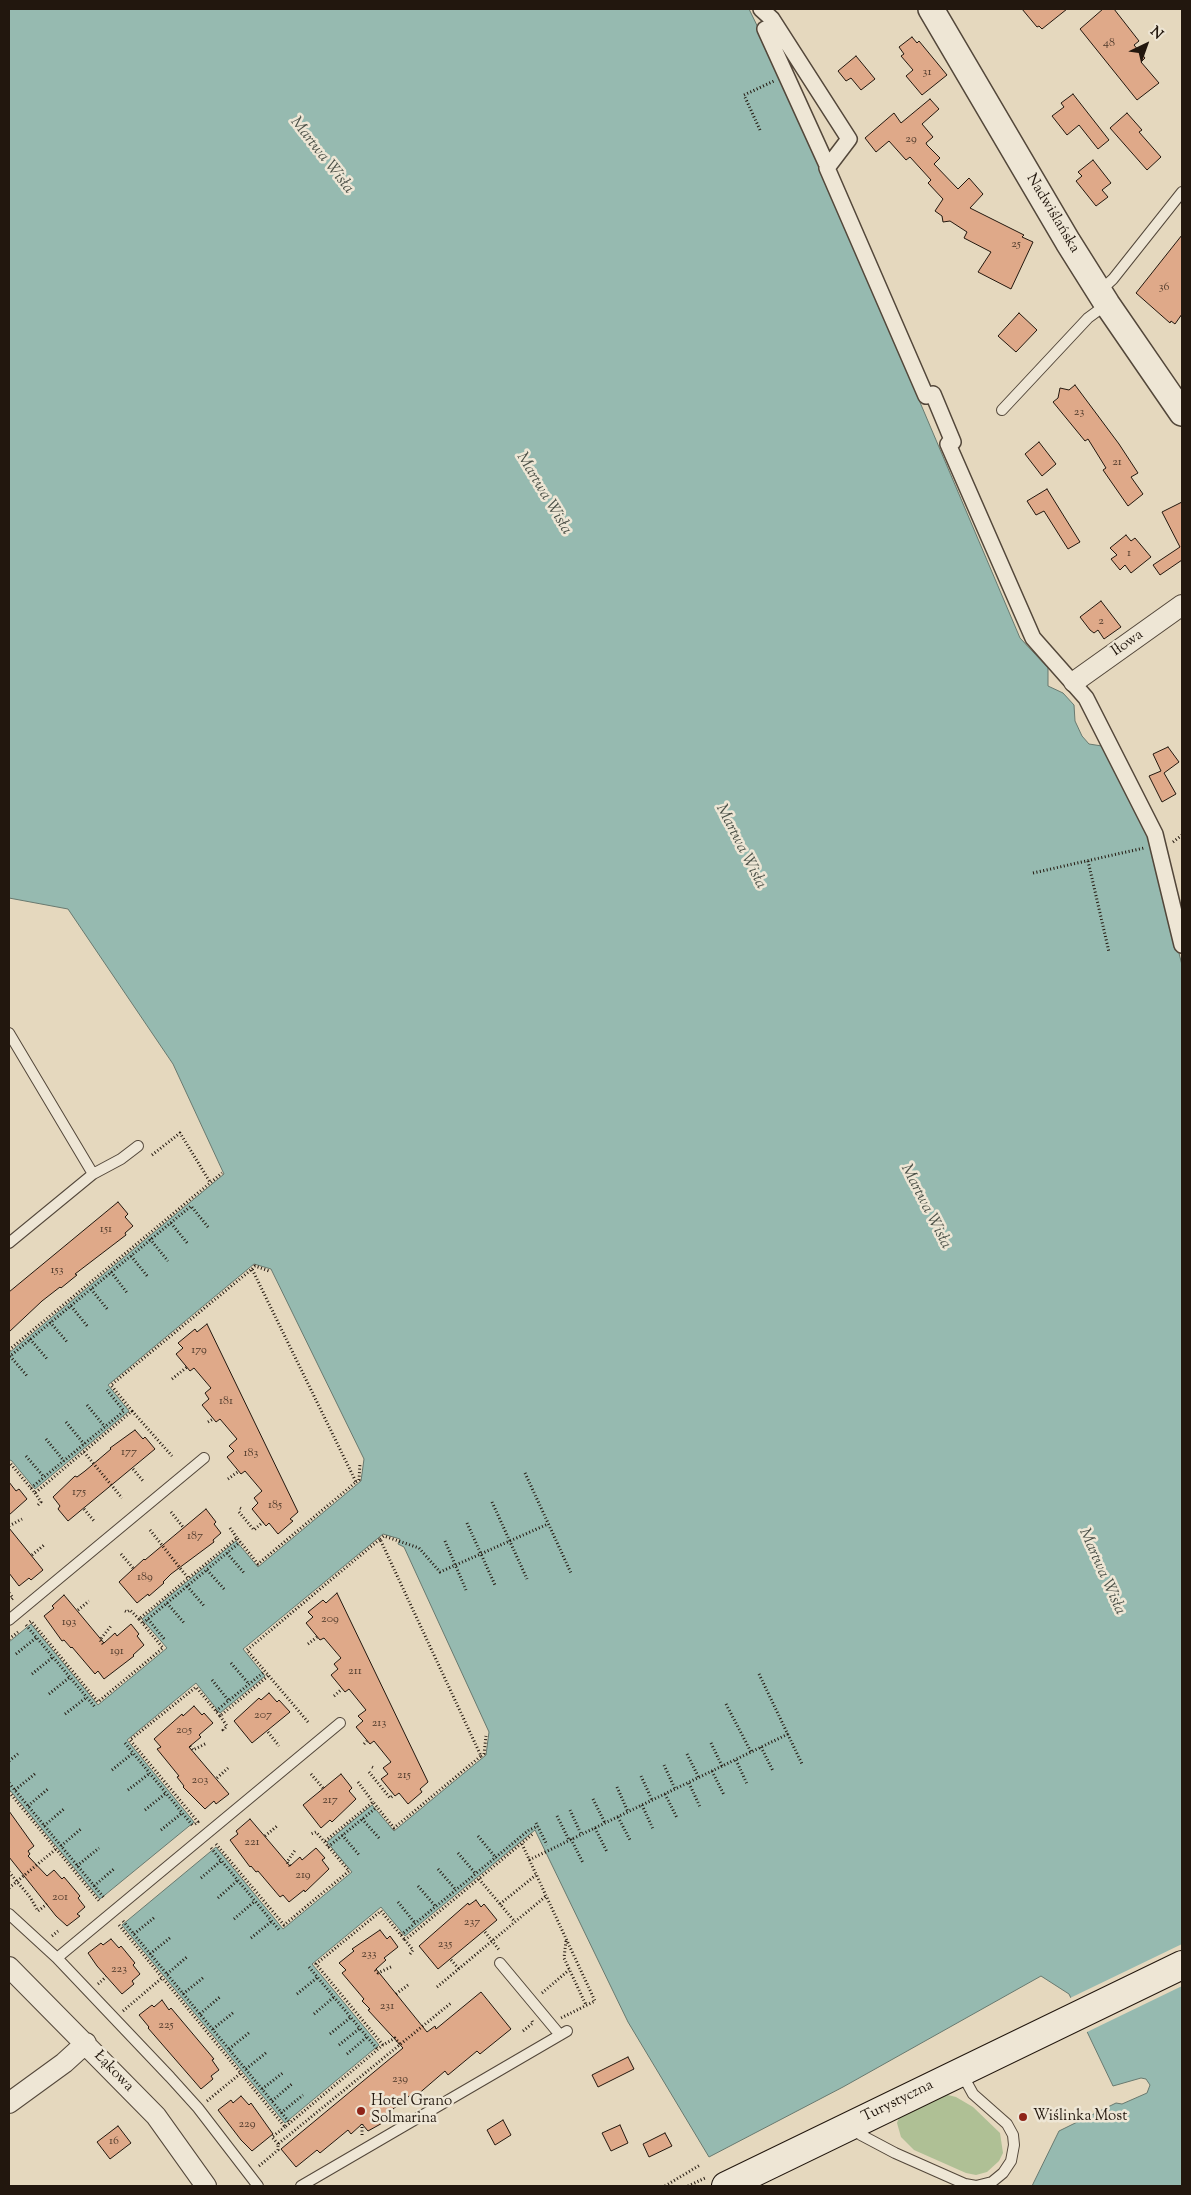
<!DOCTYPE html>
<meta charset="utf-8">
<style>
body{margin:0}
#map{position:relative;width:1191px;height:2195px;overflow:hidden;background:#e5d8be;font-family:"Sorts Mill Goudy",serif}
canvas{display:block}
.frame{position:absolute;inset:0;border:10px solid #22170e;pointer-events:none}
.north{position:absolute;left:1121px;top:20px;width:50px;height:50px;-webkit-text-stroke:4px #eee6d5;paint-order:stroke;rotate:42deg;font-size:14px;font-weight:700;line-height:20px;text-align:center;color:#22170e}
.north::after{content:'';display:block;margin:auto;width:18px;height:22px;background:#22170e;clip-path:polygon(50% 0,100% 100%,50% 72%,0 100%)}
</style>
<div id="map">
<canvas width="1191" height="2195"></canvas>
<div class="frame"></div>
<div class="north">N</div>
</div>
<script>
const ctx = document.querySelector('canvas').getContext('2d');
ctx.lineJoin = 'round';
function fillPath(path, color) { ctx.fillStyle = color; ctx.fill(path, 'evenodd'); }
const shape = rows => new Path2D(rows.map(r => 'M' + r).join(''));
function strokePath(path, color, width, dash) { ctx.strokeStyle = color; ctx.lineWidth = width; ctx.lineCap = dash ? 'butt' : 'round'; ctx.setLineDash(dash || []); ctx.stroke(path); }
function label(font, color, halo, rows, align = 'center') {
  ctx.font = font + ' "Sorts Mill Goudy",serif'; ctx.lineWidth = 5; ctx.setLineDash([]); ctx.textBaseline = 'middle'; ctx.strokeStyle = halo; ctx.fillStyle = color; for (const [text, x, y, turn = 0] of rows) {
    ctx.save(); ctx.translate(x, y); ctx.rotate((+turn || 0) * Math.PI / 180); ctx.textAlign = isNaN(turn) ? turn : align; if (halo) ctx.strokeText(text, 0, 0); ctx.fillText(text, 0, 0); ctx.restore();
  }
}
fillPath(shape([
 [948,2095,956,2097,973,2107,1000,2133,1003,2153,999,2161,987,2172,976,2175,966,2173,914,2150,901,2137,897,2123,900,2115,939,2096]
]), '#afc095');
const water = shape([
 [9,9,749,9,782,77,1020,638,1048,668,1048,686,1063,693,1074,705,1075,721,1082,736,1089,744,1102,746,1149,834,1182,965,1182,2186,1032,2186,1059,2131,1116,2103,1122,2104,1147,2093,1150,2085,1146,2079,1141,2078,1113,2086,1069,1994,1041,1976,843,2087,709,2157,628,2022,535,1830,405,1936,381,1907,312,1964,379,2045,285,2123,122,1925,216,1847,283,1929,352,1872,327,1842,372,1805,394,1831,486,1755,489,1732,404,1547,398,1544,400,1539,383,1534,243,1649,265,1676,220,1713,196,1683,127,1740,194,1822,100,1899,9,1789,9,1642,31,1624,98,1705,167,1648,142,1619,236,1541,258,1567,361,1481,364,1459,271,1269,254,1264,108,1385,129,1411,35,1489,11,1460,9,1461,9,1353,224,1174,173,1064,68,909,9,898,9,9]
]);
fillPath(water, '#96bab0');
strokePath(water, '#68796f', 1);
fillPath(shape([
 [1182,1944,1182,1986,1085,2033,1068,1999]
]), '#e5d8be');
const building = shape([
 [1022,9,1067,9,1042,29,1039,26,1037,27,1022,9],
 [1103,9,1114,9,1139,41,1134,45,1145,58,1141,62,1159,83,1137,100,1080,29,1103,9],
 [912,37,917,43,919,41,947,75,922,95,906,76,913,70,901,56,904,54,899,47,912,37],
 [856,56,875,79,861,90,851,78,846,81,838,71,856,56],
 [1073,94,1109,140,1098,149,1079,125,1067,135,1052,116,1064,107,1061,103,1073,94],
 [930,99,939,109,922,124,933,137,926,143,927,145,940,158,934,164,958,189,969,178,983,194,970,208,1024,235,1022,237,1033,242,1011,289,978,272,991,252,964,238,967,232,950,221,943,222,942,216,935,211,943,199,928,183,931,180,910,157,906,160,889,141,876,152,865,138,894,113,901,123,930,99],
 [1127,113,1142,130,1139,132,1161,157,1147,170,1110,128,1127,113],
 [1093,160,1111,183,1102,190,1108,197,1096,206,1076,181,1082,176,1078,172,1093,160],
 [1182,235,1182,314,1175,324,1171,321,1170,323,1136,293,1182,235],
 [1019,313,1037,330,1016,352,998,336,1019,313],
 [1075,385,1119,444,1138,473,1131,477,1143,494,1128,506,1103,470,1106,468,1088,439,1085,441,1053,402,1058,398,1060,388,1069,390,1075,385],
 [1039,442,1056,464,1042,476,1025,454,1039,442],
 [1047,489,1080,542,1068,549,1044,511,1036,515,1027,501,1047,489],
 [1182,502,1182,560,1160,575,1153,565,1180,547,1162,512,1182,502],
 [1126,535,1131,541,1135,538,1151,557,1131,573,1125,565,1120,570,1111,559,1117,555,1110,548,1126,535],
 [1101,601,1121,627,1104,639,1098,630,1094,633,1090,630,1080,617,1101,601],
 [1168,747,1179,762,1164,773,1176,794,1162,802,1149,776,1161,771,1153,754,1168,747],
 [118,1202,128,1214,125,1217,133,1226,125,1233,126,1235,75,1274,77,1275,61,1288,60,1287,42,1301,9,1332,9,1292,118,1202],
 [207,1324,298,1512,290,1519,293,1521,278,1534,269,1523,266,1526,252,1509,258,1503,254,1498,262,1491,245,1471,241,1474,227,1457,234,1451,229,1446,237,1439,220,1419,216,1422,202,1405,209,1399,205,1393,211,1388,194,1368,190,1371,176,1354,183,1348,178,1343,195,1329,197,1332,207,1324],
 [135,1430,143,1439,145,1437,155,1449,68,1521,58,1509,60,1506,53,1497,75,1476,77,1477,85,1471,111,1449,110,1448,135,1430],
 [9,1482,16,1491,19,1489,27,1499,9,1515,9,1482],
 [206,1509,216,1522,214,1524,221,1533,213,1540,214,1542,171,1574,163,1582,164,1583,149,1596,148,1594,137,1603,119,1582,144,1559,145,1560,206,1509],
 [9,1528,43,1570,31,1580,29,1578,19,1586,9,1573,9,1528],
 [337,1593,428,1782,420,1789,422,1792,408,1804,399,1793,395,1796,381,1779,388,1774,383,1768,391,1762,374,1741,370,1744,356,1727,363,1721,358,1716,366,1710,349,1689,345,1692,331,1675,338,1669,334,1664,341,1658,324,1638,320,1640,306,1623,313,1617,308,1612,323,1600,326,1603,337,1593],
 [64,1595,104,1643,115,1633,117,1636,131,1624,139,1634,137,1636,144,1645,133,1655,134,1656,104,1679,98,1671,95,1674,72,1647,71,1648,64,1640,62,1641,44,1616,54,1608,52,1606,64,1595],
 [269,1693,277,1702,279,1700,290,1712,252,1743,234,1721,259,1698,261,1700,269,1693],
 [194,1706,202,1715,204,1713,213,1723,199,1735,201,1737,189,1747,229,1794,216,1804,214,1801,205,1809,183,1787,184,1786,177,1777,179,1776,157,1749,161,1747,154,1739,182,1714,183,1716,194,1706],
 [341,1774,352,1788,349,1791,356,1799,332,1822,330,1820,321,1828,303,1805,341,1774],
 [9,1811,34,1846,28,1851,30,1854,28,1856,47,1876,54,1870,62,1879,64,1877,80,1896,78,1898,85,1907,77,1914,80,1916,67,1926,56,1916,9,1857,9,1811],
 [250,1819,290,1866,300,1857,302,1860,316,1848,325,1858,322,1860,329,1869,305,1892,304,1890,289,1902,283,1895,280,1897,258,1871,256,1872,251,1866,250,1867,230,1840,238,1834,236,1831,250,1819],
 [476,1900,481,1907,484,1904,497,1920,438,1969,419,1946,468,1903,469,1905,476,1900],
 [380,1930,387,1939,390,1936,398,1947,384,1958,386,1960,376,1969,427,2032,435,2026,436,2029,481,1992,511,2029,480,2054,477,2051,448,2075,445,2071,416,2096,413,2093,383,2117,386,2121,368,2131,362,2124,351,2134,348,2130,320,2153,317,2150,296,2167,281,2149,403,2048,368,2010,370,2009,362,2001,364,1999,342,1973,346,1970,339,1963,354,1951,352,1949,380,1930],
 [111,1939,119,1948,121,1946,135,1963,133,1965,140,1974,132,1981,134,1984,122,1994,97,1966,88,1953,101,1943,103,1945,111,1939],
 [162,2000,169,2010,171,2008,214,2059,212,2060,219,2070,211,2076,213,2079,201,2089,148,2028,149,2027,139,2015,152,2005,154,2007,162,2000],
 [628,2057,634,2069,598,2087,592,2075,628,2057],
 [241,2096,249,2105,251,2103,273,2134,252,2151,241,2140,218,2110,231,2100,233,2103,241,2096],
 [503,2120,511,2135,495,2145,487,2130,503,2120],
 [620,2125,628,2143,611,2151,602,2133,620,2125],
 [118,2126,131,2143,110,2159,97,2142,118,2126],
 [665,2133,672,2146,649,2157,643,2144,665,2133]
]);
fillPath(building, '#dfa989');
strokePath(building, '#22170e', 1);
const service = shape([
 [1100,291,1113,279,1182,192],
 [1002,410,1088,318,1107,304],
 [9,1033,93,1174],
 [9,1243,93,1174,121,1159,138,1146],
 [9,1620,204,1458],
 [9,1914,57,1958,170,2077,198,2108,258,2186],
 [57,1958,340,1723],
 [500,1963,560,2035],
 [855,2124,861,2135,895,2153,965,2184,976,2186,992,2182,1003,2173,1011,2161,1014,2145,1013,2135,1007,2124,973,2094,962,2074],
 [301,2186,567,2031]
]);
const pedestrian = shape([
 [761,9,772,19,849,139,827,168,926,396,933,394,953,442,948,444,1033,638,1086,698,1155,834,1182,945],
 [765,29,826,163]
]);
const minor = shape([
 [1074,682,1182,605],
 [9,1967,156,2116,206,2186],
 [9,2103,64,2063,86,2043]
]);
const tertiary = shape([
 [931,9,1068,242,1107,304,1182,413]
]);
const secondary = shape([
 [726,2186,1182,1965]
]);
strokePath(service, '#53473a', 12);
strokePath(pedestrian, '#53473a', 18);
strokePath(minor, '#53473a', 22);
strokePath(tertiary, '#53473a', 28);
strokePath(secondary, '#22170e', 30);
strokePath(shape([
 [760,130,744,95,774,81],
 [1173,842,1182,835],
 [1088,861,1109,952],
 [1033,873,1144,848],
 [152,1155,180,1133,210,1182],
 [171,1223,188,1244],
 [150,1239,168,1261],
 [131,1256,148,1277],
 [252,1269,255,1266,269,1271],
 [111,1272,128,1294],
 [91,1289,108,1310],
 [71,1306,88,1327],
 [50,1322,68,1343],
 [30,1339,48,1360],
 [9,1350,222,1173],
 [10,1356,28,1377],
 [9,1357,191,1206,208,1227],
 [172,1379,187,1367],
 [87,1405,105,1427],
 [132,1411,172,1456],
 [66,1422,84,1444],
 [208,1422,213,1419],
 [46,1439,64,1461],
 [84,1452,122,1498],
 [26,1456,44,1477],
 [9,1465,10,1463,35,1493,132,1411,111,1385,252,1269,356,1482,258,1564,237,1538,139,1619,163,1648,98,1702,31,1621,28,1623],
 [133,1469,143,1481],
 [525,1473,571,1573],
 [228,1479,239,1471],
 [356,1482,359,1480,360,1463],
 [31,1488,124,1411,107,1390],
 [35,1493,41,1502,38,1505,40,1506],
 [492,1502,527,1579],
 [240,1508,242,1509],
 [84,1509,94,1521],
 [171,1512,183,1527],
 [239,1512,254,1530,263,1522],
 [467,1523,495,1585],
 [9,1526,22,1519],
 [230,1528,237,1538],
 [150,1530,188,1578],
 [380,1539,384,1536,419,1548,440,1572,548,1524],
 [445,1541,466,1590],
 [227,1553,245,1574],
 [121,1554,133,1568],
 [32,1555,44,1545],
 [207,1570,225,1590],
 [187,1586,205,1607],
 [9,1593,13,1598,11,1600],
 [167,1603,185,1624],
 [78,1610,89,1601],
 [125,1611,127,1612,130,1610,139,1619],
 [148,1619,165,1640],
 [143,1623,240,1542],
 [26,1625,95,1707],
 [9,1639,18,1632],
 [103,1644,100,1640,111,1626],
 [308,1644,317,1637],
 [16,1654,37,1637],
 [231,1663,249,1684],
 [32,1674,53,1657],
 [759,1674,802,1764],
 [212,1680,229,1701],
 [49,1694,70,1677],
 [334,1696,342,1689],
 [726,1704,751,1752],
 [216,1711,264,1672],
 [65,1714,87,1697],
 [220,1716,227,1726,223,1730,224,1731],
 [308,1722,247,1650,380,1539,481,1756,394,1828,373,1802,324,1842],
 [268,1732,279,1746],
 [125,1743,193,1826],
 [711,1743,722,1766],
 [364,1744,367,1741],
 [190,1746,193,1750,207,1743],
 [761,1747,773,1771],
 [687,1754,699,1778],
 [481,1756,484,1754,486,1736],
 [736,1760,747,1784],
 [9,1761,19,1753],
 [664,1765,675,1789],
 [372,1767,374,1768],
 [112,1770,133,1753],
 [712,1771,724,1795],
 [369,1772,390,1798,394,1795],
 [311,1774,323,1788],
 [641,1776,652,1800],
 [217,1778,228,1768],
 [358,1782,373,1802],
 [9,1783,105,1899],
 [689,1783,700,1807],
 [617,1787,628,1812],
 [15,1790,36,1773],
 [128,1790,150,1773],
 [9,1792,100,1902],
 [665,1794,677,1818],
 [593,1799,605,1823],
 [642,1805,653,1829],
 [28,1806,49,1788],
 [145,1810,166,1793],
 [570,1810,581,1834],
 [557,1816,569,1840],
 [618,1817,630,1840],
 [362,1819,380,1839],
 [536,1823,547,1845],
 [195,1824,198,1822,130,1740,196,1687,220,1716,268,1676],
 [44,1826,65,1808],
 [595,1828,607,1852],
 [161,1830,182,1813],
 [342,1835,360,1856],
 [265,1836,277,1826],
 [478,1836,496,1858],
 [571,1839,583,1863],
 [216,1844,284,1925,349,1871,316,1832,311,1834],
 [522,1844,595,2001,561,2018],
 [61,1846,82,1828],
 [328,1847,377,1807],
 [211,1848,280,1931],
 [458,1853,476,1874],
 [529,1860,788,1734],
 [77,1866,99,1848],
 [290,1866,287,1862,296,1849],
 [438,1869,456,1890],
 [9,1872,30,1897,38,1911,47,1904],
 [201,1878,222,1860],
 [479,1879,515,1922],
 [94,1886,115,1868],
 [418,1886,436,1907],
 [9,1888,56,1849],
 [218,1898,238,1880],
 [398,1902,415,1923],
 [500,1904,536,1875],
 [234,1919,255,1901],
 [123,1921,290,2123],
 [119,1925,285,2127,383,2045,395,2038,400,2044],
 [485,1932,500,1951],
 [134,1934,155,1917],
 [401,1935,529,1830,538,1826],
 [52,1936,58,1931],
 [251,1938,272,1921],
 [566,1941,564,1958,586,2005],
 [150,1954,171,1937],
 [410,1954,413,1950,405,1940,534,1833],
 [451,1960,459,1969],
 [309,1967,378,2050],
 [375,1970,378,1973,393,1966],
 [167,1974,188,1956],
 [98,1984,106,1977],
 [437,1987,546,1896],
 [542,1993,569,1970],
 [183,1994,204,1977],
 [297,1994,318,1977],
 [396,1994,408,1985],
 [123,2011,162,1978],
 [200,2014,221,1996],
 [314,2014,334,1997],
 [213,2029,234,2012],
 [523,2031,533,2023,532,2021],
 [330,2034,351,2017],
 [339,2045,360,2028],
 [383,2045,316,1964,381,1911,405,1940],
 [229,2049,250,2032],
 [347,2054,367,2037],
 [246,2069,267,2052],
 [262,2089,284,2072],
 [207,2101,241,2073],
 [272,2101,293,2083],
 [281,2113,303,2095],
 [362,2135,362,2124],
 [278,2144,272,2137,285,2127],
 [259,2166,278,2150,278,2144,451,2003],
 [665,2186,700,2165],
 [688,2186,705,2178]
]), '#22170e', 3, [1, 2.5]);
strokePath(service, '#eee6d5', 10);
strokePath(pedestrian, '#eee6d5', 15);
strokePath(minor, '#eee6d5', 20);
strokePath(tertiary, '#eee6d5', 25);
strokePath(secondary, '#eee6d5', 28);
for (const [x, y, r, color] of [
 [361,2111,5,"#8f2418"],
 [1023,2117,5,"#8f2418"]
]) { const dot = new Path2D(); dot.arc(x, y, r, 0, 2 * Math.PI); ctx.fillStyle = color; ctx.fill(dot); strokePath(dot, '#eee6d5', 2); }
label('12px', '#513c2d', null, [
 ["48",1109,44],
 ["31",927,73],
 ["29",911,140],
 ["25",1016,245],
 ["36",1164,288],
 ["23",1079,413],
 ["21",1117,463],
 ["1",1129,554],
 ["2",1101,622],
 ["151",106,1230],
 ["153",57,1271],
 ["179",199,1351],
 ["181",226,1402],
 ["177",129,1453],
 ["183",251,1454],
 ["175",79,1493],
 ["185",275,1506],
 ["187",195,1537],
 ["189",145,1578],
 ["209",330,1620],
 ["193",69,1623],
 ["191",117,1652],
 ["211",355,1672],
 ["207",263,1716],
 ["213",379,1724],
 ["205",184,1731],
 ["215",404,1776],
 ["203",200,1781],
 ["217",330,1801],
 ["221",252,1843],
 ["219",303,1876],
 ["201",60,1898],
 ["237",472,1923],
 ["235",445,1945],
 ["233",369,1955],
 ["223",119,1970],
 ["231",387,2007],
 ["225",166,2026],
 ["239",400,2080],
 ["229",247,2125],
 ["16",114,2142]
]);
label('15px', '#22170e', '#eee6d5', [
 ["Nadwiślańska",1052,214,59],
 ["Iłowa",1128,644,-35],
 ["Łąkowa",113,2072,46],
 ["Turystyczna",898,2102,-26]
]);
label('15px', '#22170e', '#eee6d5', [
 ["Hotel Grano",371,2102],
 ["Solmarina",371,2119],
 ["Wiślinka Most",1033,2117]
], 'left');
label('italic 16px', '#4b5047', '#eee6d5', [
 ["Martwa Wisła",321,156,52],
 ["Martwa Wisła",543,494,59],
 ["Martwa Wisła",740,847,63],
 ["Martwa Wisła",925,1207,63],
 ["Martwa Wisła",1101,1572,66]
]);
</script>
